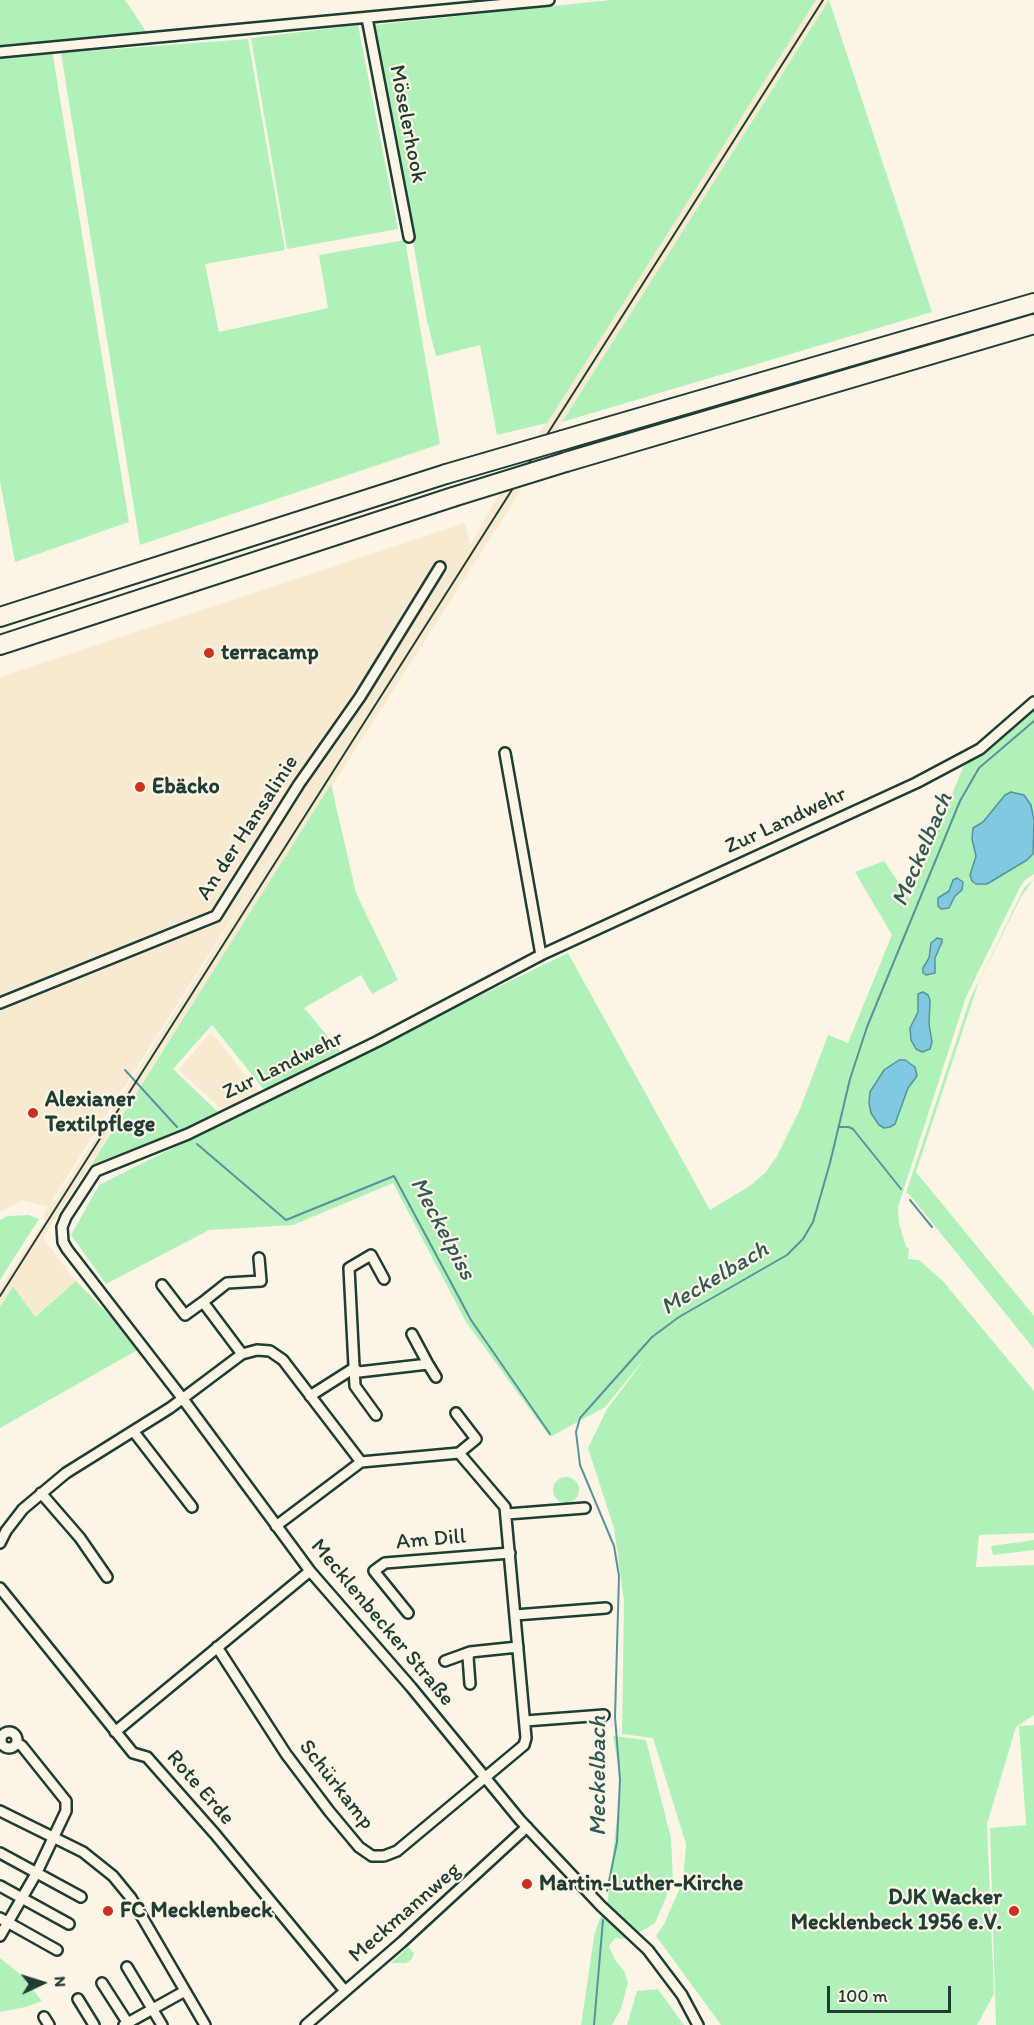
<!DOCTYPE html>
<meta charset="utf-8">
<style>
body{margin:0}
#map{position:relative;width:1034px;height:2025px;overflow:hidden;background:#fcf5e5;font-family:Itim,sans-serif}
canvas{display:block}
.north{position:absolute;left:12px;top:1953px;width:60px;height:60px;-webkit-text-stroke:4px #fcf5e5;paint-order:stroke;rotate:86deg;font-size:16px;font-weight:700;line-height:24px;text-align:center;color:#1f3d34}
.north::after{content:'';display:block;margin:auto;width:21px;height:27px;background:#1f3d34;clip-path:polygon(50% 0,100% 100%,50% 72%,0 100%)}
.scale{position:absolute;left:827px;top:1986px;width:124px;height:27px;box-sizing:border-box;border:3px solid #1f3d34;border-top:0;padding-left:8px;font-size:18px;line-height:21px;white-space:nowrap;color:#1f3d34;-webkit-text-stroke:4px #fcf5e5;paint-order:stroke}
</style>
<div id="map">
<canvas width="1034" height="2025"></canvas>
<div class="north">N</div>
<div class="scale">100 m</div>
</div>
<script>
const ctx = document.querySelector('canvas').getContext('2d');
ctx.lineJoin = 'round';
function fillPath(path, color) { ctx.fillStyle = color; ctx.fill(path, 'evenodd'); }
const shape = rows => new Path2D(rows.map(r => 'M' + r).join(''));
function strokePath(path, color, width, dash) { ctx.strokeStyle = color; ctx.lineWidth = width; ctx.lineCap = dash ? 'butt' : 'round'; ctx.setLineDash(dash || []); ctx.stroke(path); }
function label(font, color, halo, rows, align = 'center') {
  ctx.font = font + ' Itim,sans-serif'; ctx.lineWidth = 4.5; ctx.setLineDash([]); ctx.textBaseline = 'middle'; ctx.strokeStyle = halo; ctx.fillStyle = color; for (const [text, x, y, turn = 0] of rows) {
    ctx.save(); ctx.translate(x, y); ctx.rotate((+turn || 0) * Math.PI / 180); ctx.textAlign = isNaN(turn) ? turn : align; if (halo) ctx.strokeText(text, 0, 0); ctx.fillText(text, 0, 0); ctx.restore();
  }
}
fillPath(shape([
 [816,0,829,0,562,422,507,512,43,1238,76,1281,34,1317,13,1286,0,1306,0,1289,44,1221,44,1212,48,1207,22,1200,0,1212,0,677,465,523,471,545,489,511],
 [336,756,55,1201,52,1201,52,1200],
 [211,1032,260,1093,224,1111,178,1070]
]), '#f8ead0');
fillPath(shape([
 [0,0,125,0,147,33,0,47],
 [611,0,816,0,547,423,497,435,480,345,436,356,427,321,374,25],
 [829,0,932,312,562,422],
 [358,25,398,229,287,249,251,38],
 [248,39,285,250,205,264,219,332,328,308,319,255,405,240,440,444,140,545,61,53],
 [52,50,129,522,15,562,0,481,0,55],
 [1034,707,1034,821,1031,805,1005,795,983,822,973,829,972,839,976,856,970,875,1033,854,1034,825,1034,874,1025,880,1019,889,966,997,898,1207,899,1223,906,1247,909,1248,908,1259,919,1260,942,1280,1034,1391,1034,1533,979,1535,976,1567,1034,1565,1034,1715,1016,1727,987,1824,994,1994,977,2025,721,2025,656,1936,664,1924,683,1881,686,1844,653,1738,622,1734,624,1601,614,1528,588,1448,607,1409,647,1356,605,1407,550,1437,466,1322,393,1183,293,1225,209,1230,106,1284,71,1235,99,1185,374,1047,568,953,710,1210,751,1185,765,1173,777,1156,800,1109,828,1035,848,1043,892,935,855,872,884,861,910,899,963,767],
 [962,890,955,896,949,908,938,899,949,891],
 [942,942,935,958,935,973,923,968],
 [930,1000,929,1024,932,1042,923,1052,916,1049,911,1040,910,1028,918,1012],
 [899,1060,905,1060,915,1067,917,1076,908,1088,895,1124,871,1113,869,1103,871,1092,884,1070],
 [331,784,356,893,398,980,372,994,361,975,304,1008,340,1051,265,1091,212,1025,173,1069,220,1114,91,1165],
 [1034,879,1021,897,979,981,916,1172,1034,1316,1034,1349,909,1194,906,1193,970,999,1024,888],
 [29,1215,39,1219,0,1280,0,1220,8,1216],
 [76,1281,141,1348,0,1428,0,1307,13,1286,35,1317],
 '553 1490a13 13 0 1 1 26 0a13 13 0 1 1-26 0Z',
 [1034,1540,1034,1550,993,1555,991,1546],
 [1034,1725,1034,2025,996,2025,990,1828,1026,1825,1019,1726],
 [613,1736,646,1740,671,1838,673,1881,655,1923,642,1931,622,1939,615,1938,609,1946,615,1960,624,1971,628,1982,621,2009,612,2025,581,2025,594,1937,598,1923,607,1906,621,1783],
 [408,1947,414,1953,412,1959,406,1963,391,1963],
 [0,1958,21,1975,42,2001,26,2007,0,2012],
 [658,1989,684,2025,627,2025,637,1991]
]), '#b0f1b9');
const water = shape([
 [1011,792,1024,795,1031,805,1034,821,1033,854,1027,860,987,884,976,884,972,881,970,875,976,856,972,839,973,828,983,822,1005,795,1011,792],
 [957,878,963,882,962,890,955,896,949,908,941,909,938,906,938,898,949,891,953,880,957,878],
 [937,938,942,939,942,942,935,958,935,973,926,975,923,973,923,968,929,958,931,943,937,938],
 [923,992,928,995,930,1000,929,1024,932,1042,930,1049,922,1052,916,1049,911,1040,910,1028,918,1012,918,994,923,992],
 [899,1060,905,1060,915,1067,917,1076,908,1088,895,1124,890,1127,884,1128,879,1125,871,1113,869,1103,870,1092,884,1070,899,1060]
]);
fillPath(water, '#7fcae0');
strokePath(water, '#59929b', 1.5);
strokePath(shape([
 [125,1070,177,1127],
 [839,1127,849,1127,853,1129,901,1189],
 [197,1144,286,1220,394,1176,471,1320,550,1434],
 [910,1200,932,1227],
 [607,1891,617,1842,620,1780,615,1717,619,1576,614,1546,580,1465,576,1432,580,1418,652,1337,679,1317,787,1255,803,1239,813,1222,830,1163,850,1079,867,1027,960,801,979,768,1034,721],
 [594,2025,603,1920]
]), '#59929b', 2);
const street = shape([
 [367,18,409,237],
 [0,52,549,0],
 [505,753,541,955],
 [0,1003,216,916,299,784,360,697,440,567],
 [162,1285,185,1315,203,1302,242,1354],
 [203,1302,227,1283,261,1281,259,1258],
 [428,1364,436,1377],
 [310,1396,354,1368,359,1372,428,1364,412,1334],
 [456,1413,476,1439,459,1453],
 [376,1415,355,1386,349,1268,371,1255,384,1279],
 [134,1432,192,1507],
 [41,1493,80,1538,107,1577],
 [507,1514,585,1508],
 [0,1543,6,1531,23,1509,66,1473,170,1408,242,1354,257,1350,270,1351,283,1360,361,1462,276,1526],
 [0,1588,133,1753,147,1757,215,1834,345,1991],
 [408,1613,374,1571,385,1563,510,1553],
 [515,1615,606,1608],
 [217,1647,286,1754,329,1811,359,1847,372,1856,384,1856,397,1851,524,1745,526,1738,505,1507,459,1453,361,1462],
 [445,1661,470,1652],
 [470,1684,468,1657,470,1652,518,1647],
 [525,1721,604,1715],
 '1 1740a8 8 0 1 1 16 0a8 8 0 1 1-16 0Z',
 [115,1732,310,1571],
 [0,1811,83,1852,113,1876,131,1898,205,2025],
 [0,1853,81,1897],
 [0,1886,69,1924],
 [0,1918,57,1950],
 [0,1936,37,1872,66,1811,66,1801,22,1746,17,1743],
 [127,1967,162,2025],
 [102,1983,129,2025],
 [78,1999,94,2025],
 [44,2017,49,2025],
 [124,2025,185,1991],
 [306,2025,402,1942,527,1827],
 [698,2025,682,1995,648,1950,601,1906,520,1820,411,1687,310,1571,183,1399,67,1249,63,1242,62,1227,66,1217,96,1171,188,1134,378,1041,541,955,916,783,980,749,1034,702]
]);
const highway = shape([
 [563,440,1034,303],
 [566,462,1034,324],
 [0,617,446,474],
 [0,645,453,497]
]);
strokePath(street, '#1f3d34', 14);
strokePath(highway, '#1f3d34', 22);
strokePath(street, '#fcf5e5', 9);
strokePath(highway, '#fcf5e5', 18);
strokePath(shape([
 [0,1296,823,0]
]), '#1f3d34', 2);
const highwayBridge = shape([
 [446,474,563,440],
 [453,497,566,462]
]);
strokePath(highwayBridge, '#1f3d34', 22, []);
strokePath(highwayBridge, '#fcf5e5', 18);
for (const [x, y, r, color] of [
 [209,653,6,"#c8321e"],
 [140,787,6,"#c8321e"],
 [33,1113,6,"#c8321e"],
 [527,1884,6,"#c8321e"],
 [108,1911,6,"#c8321e"],
 [1014,1911,6,"#c8321e"]
]) { const dot = new Path2D(); dot.arc(x, y, r, 0, 2 * Math.PI); ctx.fillStyle = color; ctx.fill(dot); strokePath(dot, '#fcf5e5', 2); }
label('22px', '#1f3d34', '#fcf5e5', [
 ["Möselerhook",407,124,79],
 ["Zur Landwehr",786,821,-25],
 ["An der Hansalinie",248,828,-57],
 ["Zur Landwehr",283,1066,-26],
 ["Am Dill",431,1540,-5],
 ["Mecklenbecker Straße",382,1623,50],
 ["Schürkamp",336,1785,52],
 ["Rote Erde",200,1788,49],
 ["Meckmannweg",405,1913,-41]
]);
label('bold 22px', '#1f3d34', '#fcf5e5', [
 ["terracamp",221,653],
 ["Ebäcko",152,787],
 ["Alexianer",45,1100],
 ["Textilpflege",45,1125],
 ["Martin-Luther-Kirche",539,1884],
 ["DJK Wacker",1002,1898,"right"],
 ["Mecklenbeck 1956 e.V.",1002,1923,"right"],
 ["FC Mecklenbeck",120,1911]
], 'left');
label('italic 24px', '#325956', '#fcf5e5', [
 ["Meckelbach",923,850,-67],
 ["Meckelpiss",442,1229,62],
 ["Meckelbach",715,1279,-31],
 ["Meckelbach",599,1776,-90]
]);
</script>
